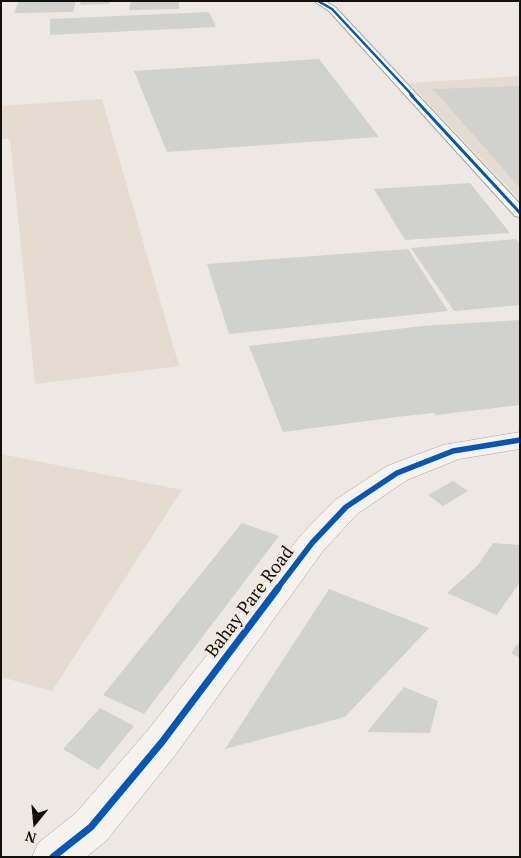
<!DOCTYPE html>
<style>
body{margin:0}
#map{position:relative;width:521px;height:858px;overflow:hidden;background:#eee8e3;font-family:"PT Serif",serif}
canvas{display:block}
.frame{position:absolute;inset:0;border:2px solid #120f0c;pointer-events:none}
.north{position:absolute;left:10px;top:798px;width:50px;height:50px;-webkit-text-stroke:4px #f2e8df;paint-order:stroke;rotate:197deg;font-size:14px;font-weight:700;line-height:20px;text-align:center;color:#120f0c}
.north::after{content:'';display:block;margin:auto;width:18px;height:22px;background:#120f0c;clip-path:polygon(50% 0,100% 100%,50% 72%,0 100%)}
</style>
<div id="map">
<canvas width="521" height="858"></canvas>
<div class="frame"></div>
<div class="north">N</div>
</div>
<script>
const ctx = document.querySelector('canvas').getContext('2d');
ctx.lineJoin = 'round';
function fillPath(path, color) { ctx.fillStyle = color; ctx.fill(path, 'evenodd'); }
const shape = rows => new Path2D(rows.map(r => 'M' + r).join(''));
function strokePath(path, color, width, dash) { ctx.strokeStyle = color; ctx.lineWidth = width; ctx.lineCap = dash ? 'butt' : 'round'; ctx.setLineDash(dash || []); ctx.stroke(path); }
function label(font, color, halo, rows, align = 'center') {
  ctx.font = font + ' "PT Serif",serif'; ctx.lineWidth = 5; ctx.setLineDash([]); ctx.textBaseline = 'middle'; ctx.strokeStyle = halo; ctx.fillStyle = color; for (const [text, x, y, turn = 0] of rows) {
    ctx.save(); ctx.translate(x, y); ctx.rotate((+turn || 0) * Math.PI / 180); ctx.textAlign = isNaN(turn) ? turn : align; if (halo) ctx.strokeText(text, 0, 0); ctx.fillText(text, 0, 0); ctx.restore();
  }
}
fillPath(shape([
 [520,76,520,200,409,83],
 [102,99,179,366,35,384,10,139,1,139,1,106],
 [1,454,182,490,52,691,1,677]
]), '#e6dbd1');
fillPath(shape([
 [19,1,76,1,73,12,14,13],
 [81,1,110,1,109,4,80,5],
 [131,1,179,1,179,9,129,10],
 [209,12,216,27,50,35,50,19],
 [319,59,379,137,167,152,134,71],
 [520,86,520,188,433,89],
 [470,183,510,233,405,240,374,189],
 [516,239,520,244,520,305,454,311,411,248],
 [408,249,448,311,229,334,207,264],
 [520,320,520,405,436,415,434,413,405,416,283,432,249,346,423,326],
 [453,481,468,491,443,506,428,495],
 [242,523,279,536,144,714,103,695],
 [493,543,520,545,520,582,497,615,447,593,478,565],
 [329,589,429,628,345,717,225,749],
 [520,641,520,658,511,653],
 [404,687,438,701,430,733,367,732],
 [100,708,134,726,98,770,63,749]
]), '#d1d1ce');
const street = shape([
 [314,1,325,1,335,7,520,204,520,217,515,216,329,11,314,1]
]);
const secondary = shape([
 [520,432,520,449,459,459,407,480,357,514,323,551,176,754,106,841,86,857,32,857,38,843,76,813,148,730,301,535,335,500,387,466,443,445,520,432]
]);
strokePath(street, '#a7a39f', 2);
strokePath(secondary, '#a7a39f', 1);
fillPath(street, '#fcfcfb');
fillPath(secondary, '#f6f2ee');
strokePath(shape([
 [318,1,332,9,413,96]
]), '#0057b8', 2.5);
strokePath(shape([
 [411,95,520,213]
]), '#0057b8', 3);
strokePath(shape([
 [277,589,312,543,346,507,397,473,453,451,520,440]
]), '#0057b8', 5.5);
strokePath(shape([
 [53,857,91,827,162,742,278,588]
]), '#0057b8', 7);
label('18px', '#120f0c', '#f2e8df', [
 ["Bahay Pare Road",250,602,-53]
]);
</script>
